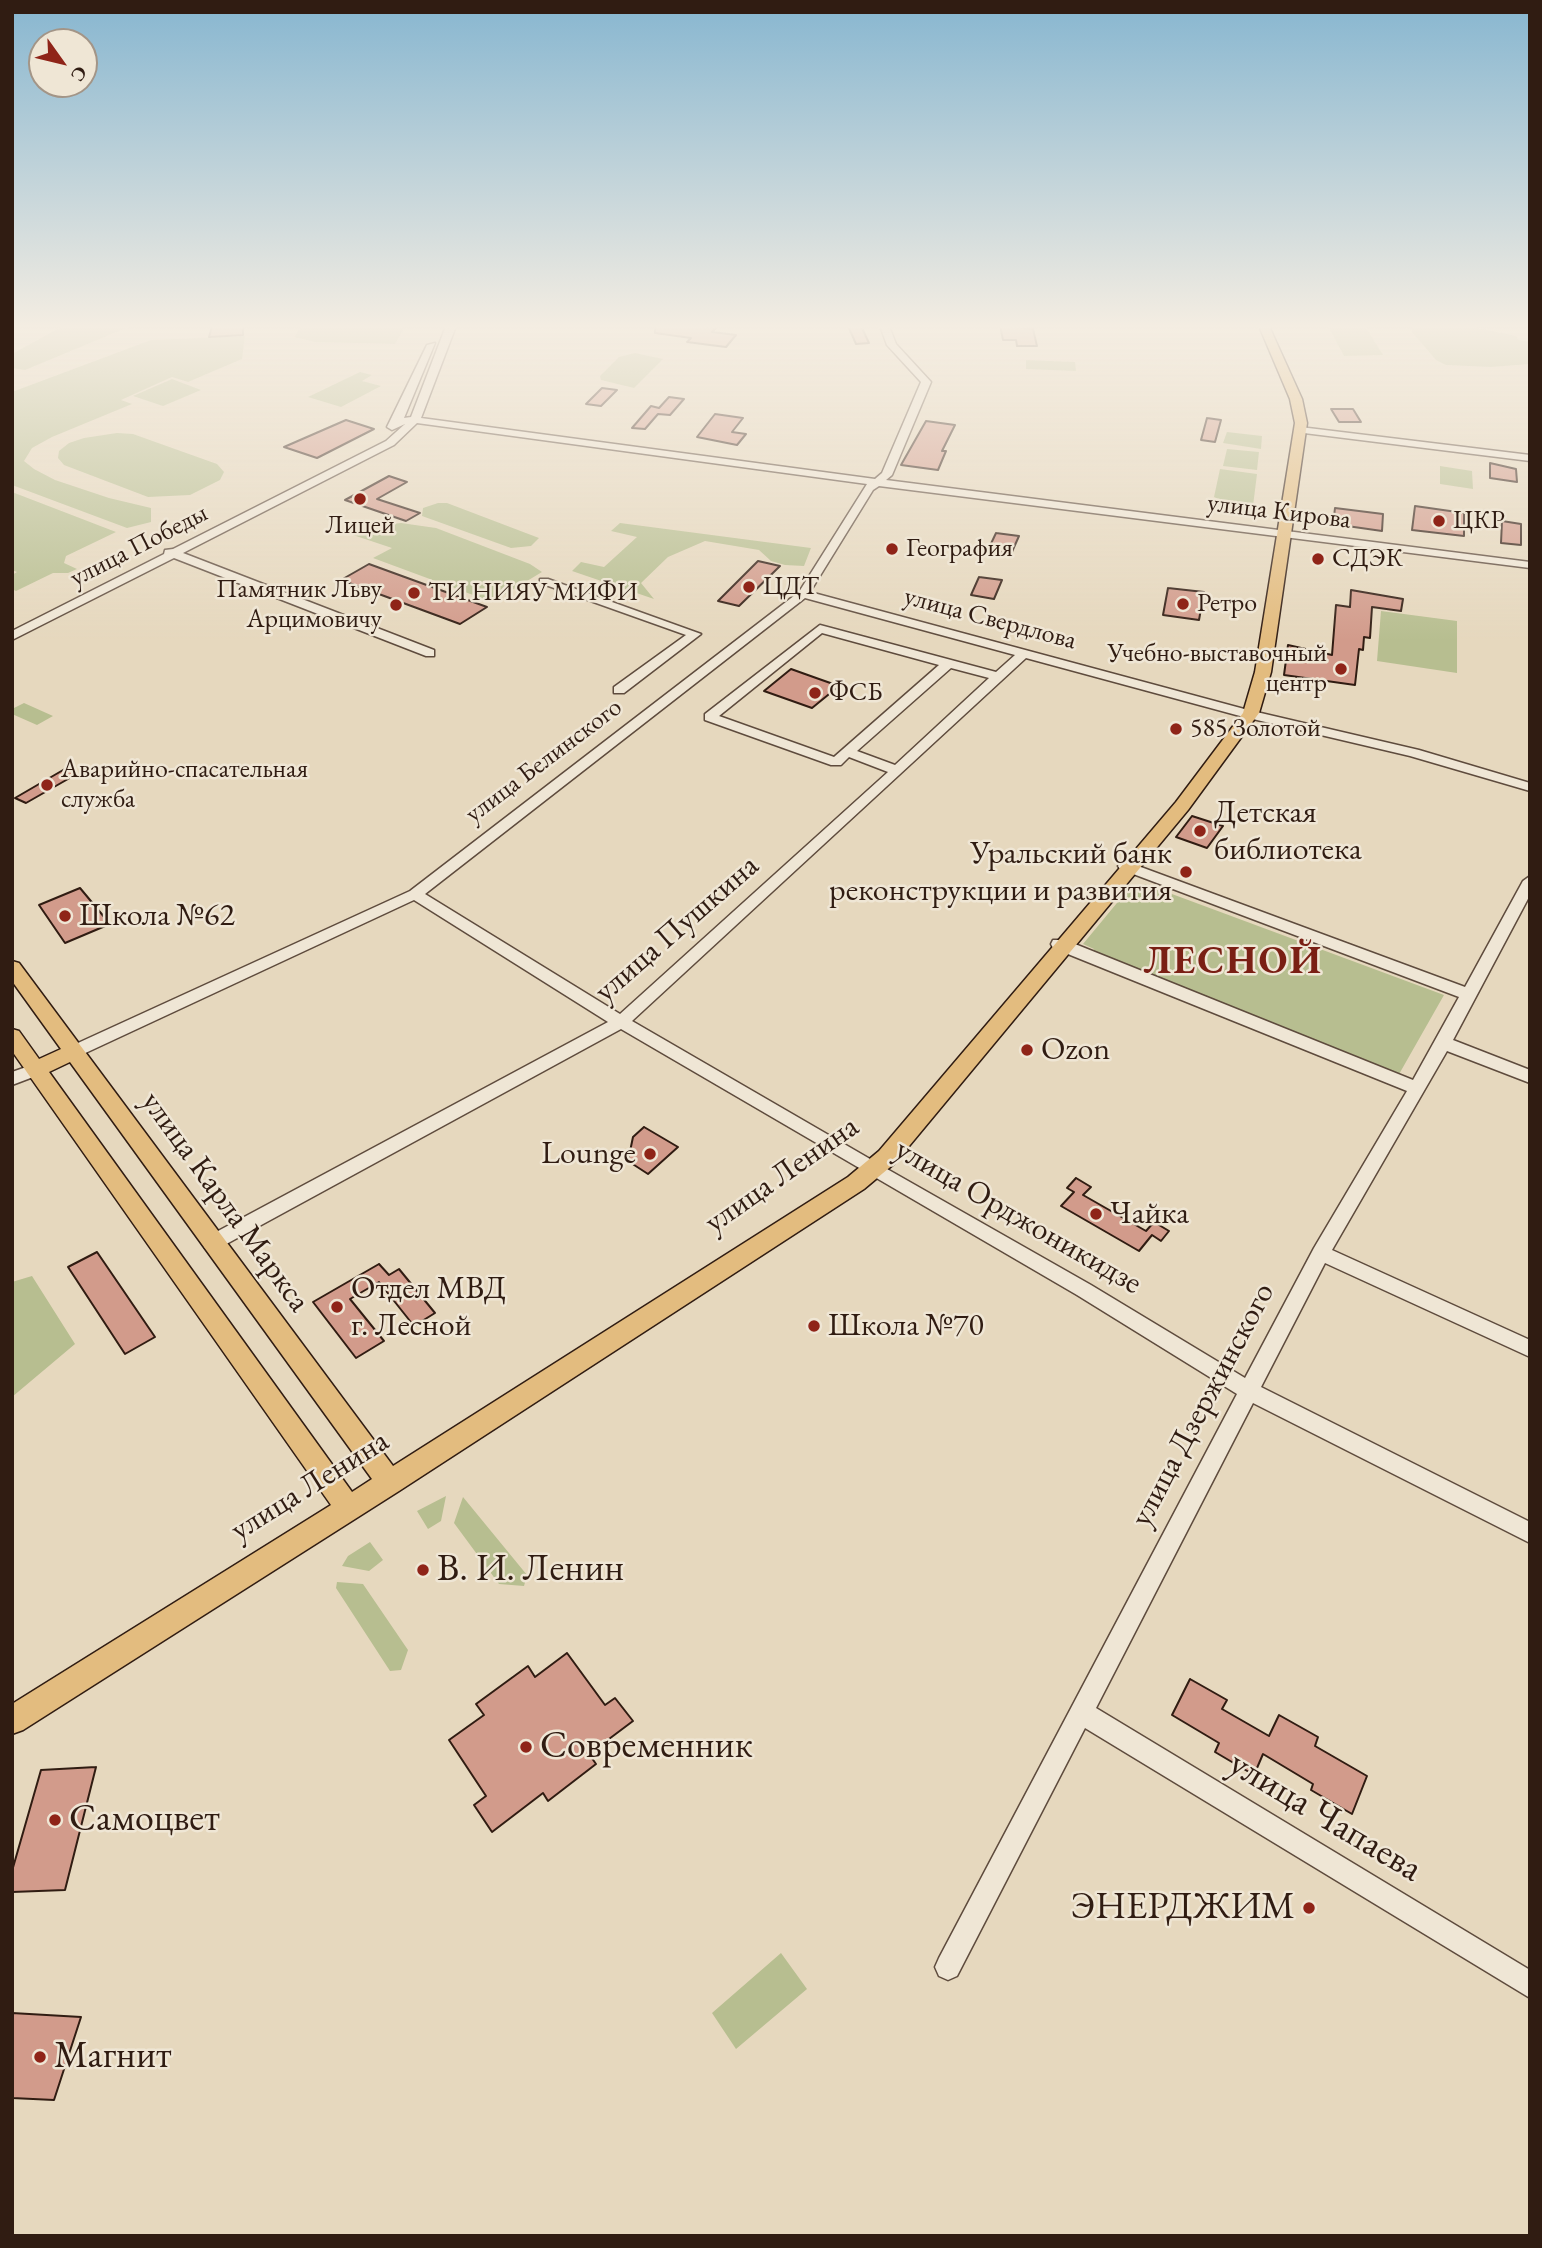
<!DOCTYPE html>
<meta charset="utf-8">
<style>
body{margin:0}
#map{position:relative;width:1542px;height:2248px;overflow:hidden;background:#e6d8be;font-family:"EB Garamond",serif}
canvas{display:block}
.frame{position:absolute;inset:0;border:14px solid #301c12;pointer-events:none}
.north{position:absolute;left:28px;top:28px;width:70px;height:70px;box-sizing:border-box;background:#efe6d5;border:2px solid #a39587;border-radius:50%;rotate:124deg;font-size:19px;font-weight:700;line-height:28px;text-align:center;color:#301c12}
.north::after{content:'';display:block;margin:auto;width:24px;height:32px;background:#8f2418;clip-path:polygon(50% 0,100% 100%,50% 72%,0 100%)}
</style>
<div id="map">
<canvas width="1542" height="2248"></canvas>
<div class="frame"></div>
<div class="north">С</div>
</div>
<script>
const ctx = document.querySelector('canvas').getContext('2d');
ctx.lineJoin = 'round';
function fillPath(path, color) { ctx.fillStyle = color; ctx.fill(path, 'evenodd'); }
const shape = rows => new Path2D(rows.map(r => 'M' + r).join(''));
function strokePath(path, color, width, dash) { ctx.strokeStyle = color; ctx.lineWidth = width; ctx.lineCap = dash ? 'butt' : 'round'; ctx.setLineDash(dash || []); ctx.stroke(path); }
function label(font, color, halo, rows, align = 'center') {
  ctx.font = font + ' "EB Garamond",serif'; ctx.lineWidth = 5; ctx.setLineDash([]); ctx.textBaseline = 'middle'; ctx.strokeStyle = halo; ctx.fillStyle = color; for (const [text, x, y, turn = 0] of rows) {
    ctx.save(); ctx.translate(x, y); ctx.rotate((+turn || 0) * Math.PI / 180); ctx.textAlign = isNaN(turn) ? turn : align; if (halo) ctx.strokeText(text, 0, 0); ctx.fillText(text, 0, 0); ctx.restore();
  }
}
fillPath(shape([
 [63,326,131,326,25,370,12,368,12,354],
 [302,326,398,326,404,329,395,344,315,342,294,337],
 [1328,326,1365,326,1383,355,1344,356],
 [1412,326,1468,326,1516,336,1519,340,1530,342,1530,364,1491,367,1446,365,1436,360,1412,332],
 [245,336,242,359,188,382,172,377,121,400,132,404,52,437,32,448,24,461,34,469,55,480,109,498,151,508,151,522,127,528,12,485,12,392,151,340],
 [635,353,663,359,634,388,601,380,600,376,619,357],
 [1026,360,1075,362,1076,371,1026,369],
 [360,372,372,375,362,381,381,386,341,407,308,397],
 [172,379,201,390,163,406,133,396],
 [1227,432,1262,436,1261,449,1223,443],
 [117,433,133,434,217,464,224,472,220,480,190,495,148,497,64,465,58,458,59,451,69,443,84,438],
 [1227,449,1259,452,1257,470,1223,466],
 [1440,466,1472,471,1473,489,1440,484],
 [1220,469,1257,474,1252,514,1214,497],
 [12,492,116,532,66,556,64,563,77,569,68,573,53,573,16,591,12,589,12,575,17,572,12,570],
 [438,503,447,503,539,538,531,546,511,548,422,516,423,508],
 [401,523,436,528,530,564,542,572,492,602,373,558,392,548,353,535,371,526],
 [620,523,811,548,804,566,785,565,771,561,759,550,705,541,668,557,641,583,654,599,572,571,581,562,604,567,637,537,611,531],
 [1381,611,1457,621,1457,673,1377,661],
 [24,703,53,716,37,725,12,714,12,709],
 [1145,884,1444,995,1398,1076,1091,954,1094,949,1083,944,1131,886,1141,889],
 [32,1276,75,1344,12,1397,12,1282],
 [446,1496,441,1521,428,1529,417,1511],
 [463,1497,527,1575,524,1586,499,1584,454,1523],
 [370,1542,383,1560,369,1571,342,1566,348,1556],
 [337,1582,363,1584,408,1650,401,1670,390,1671,336,1588],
 [781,1953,807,1989,736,2049,712,2013]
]), '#b7be90');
const building = shape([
 [212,326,243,326,243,335,209,337,212,326],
 [655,326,694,326,716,328,712,332,736,335,726,347,687,342,691,338,655,333,655,326],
 [848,326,861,326,869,343,856,344,848,326],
 [1000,326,1033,329,1037,346,1017,346,1016,340,1003,340,1000,326],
 [602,388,617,390,601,406,586,404,602,388],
 [669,397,684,399,670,415,658,414,645,429,632,428,651,406,659,408,669,397],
 [1331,409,1353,409,1361,422,1339,422,1331,409],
 [715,414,743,418,732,432,746,434,737,445,697,437,715,414],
 [1207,418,1221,420,1215,442,1201,440,1207,418],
 [346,420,374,429,317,458,284,447,346,420],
 [926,421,955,425,942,451,946,451,938,470,901,465,926,421],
 [1490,463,1516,469,1517,482,1490,478,1490,463],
 [389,476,407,482,377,499,420,513,406,521,345,500,389,476],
 [1415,506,1464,513,1464,536,1412,530,1415,506],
 [1335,508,1383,514,1382,531,1333,524,1335,508],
 [1502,521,1521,524,1521,545,1501,543,1502,521],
 [996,533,1019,536,1011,554,988,550,996,533],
 [758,561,780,566,739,606,718,601,758,561],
 [369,564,487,607,460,624,341,580,369,564],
 [979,577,1002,580,994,599,971,595,979,577],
 [1168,588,1204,592,1199,620,1163,615,1168,588],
 [1351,590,1403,599,1401,611,1372,607,1370,638,1364,637,1363,650,1359,649,1355,685,1284,675,1288,645,1332,655,1336,605,1350,607,1351,590],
 [791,669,819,679,839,686,812,708,764,691,791,669],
 [70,766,75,775,26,803,15,798,70,766],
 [1192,816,1223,826,1207,848,1176,837,1192,816],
 [80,888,110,924,65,943,39,905,80,888],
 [644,1127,678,1147,648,1174,628,1161,633,1137,644,1127],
 [1076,1178,1091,1187,1083,1195,1146,1231,1154,1222,1169,1231,1161,1241,1152,1235,1139,1251,1061,1206,1074,1192,1067,1188,1076,1178],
 [97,1252,155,1337,125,1354,68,1267,97,1252],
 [379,1264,389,1275,399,1269,435,1313,414,1326,379,1282,350,1299,384,1341,356,1358,313,1302,379,1264],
 [567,1653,605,1705,615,1698,633,1721,589,1754,596,1764,548,1801,543,1793,492,1832,474,1805,486,1796,449,1740,484,1715,476,1704,528,1666,535,1677,567,1653],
 [1190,1679,1227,1700,1222,1709,1269,1736,1279,1715,1318,1737,1315,1746,1367,1776,1352,1814,1311,1790,1313,1784,1263,1754,1254,1775,1215,1752,1219,1743,1172,1715,1190,1679],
 [96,1767,65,1890,12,1892,12,1871,41,1770,96,1767],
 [12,2013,81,2017,54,2100,12,2098,12,2013]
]);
fillPath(building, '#d29b8b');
strokePath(building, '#301c12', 2);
const minor = shape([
 [446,326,456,326,421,418,875,479,882,473,921,382,887,345,880,326,889,326,896,344,931,382,892,475,886,480,1530,562,1530,568,879,486,873,490,810,592,1248,710,1419,750,1530,783,1530,791,1410,756,1240,716,1026,658,632,1021,870,1159,873,1164,880,1165,1091,1285,1245,1378,1314,1248,1407,1091,1053,948,1051,944,1053,940,1065,940,1413,1080,1459,997,1120,869,1118,866,1120,863,1130,863,1465,987,1523,881,1530,876,1530,895,1453,1040,1530,1070,1530,1083,1447,1051,1332,1250,1530,1340,1530,1357,1325,1263,1261,1387,1530,1522,1530,1543,1253,1403,1096,1708,1530,1970,1530,1998,1085,1728,957,1976,948,1980,939,1976,935,1967,939,1958,1237,1394,1077,1295,621,1029,219,1248,212,1250,205,1248,203,1243,205,1238,608,1022,414,900,79,1056,67,1056,65,1052,67,1048,410,891,799,592,867,484,417,423,394,445,183,553,434,650,434,656,426,656,174,558,12,640,12,631,164,554,165,550,173,549,386,441,405,424,392,430,387,427,427,345,435,343,404,418,411,417,446,326],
 [805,598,1015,655,996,672,820,625,705,714,705,720,831,765,841,765,849,757,888,772,620,1014,425,894,805,598],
 [822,633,939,665,834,757,719,716,822,633],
 [951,668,989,678,895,765,857,751,951,668],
 [1300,427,1530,455,1530,461,1296,432,1296,428,1300,427],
 [540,579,548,579,701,634,624,693,614,693,614,687,686,635,540,583,540,579],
 [35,1064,41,1066,43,1070,41,1074,12,1085,12,1072,35,1064]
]);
const major = shape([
 [1259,326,1269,326,1302,399,1307,423,1271,672,1259,713,1188,810,895,1163,864,1189,399,1491,23,1730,12,1734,12,1704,331,1505,12,1051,12,1029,19,1031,39,1059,61,1049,12,981,12,961,19,963,393,1466,848,1177,879,1151,1176,802,1243,713,1255,672,1295,423,1290,399,1259,326],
 [70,1062,372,1479,352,1492,49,1072,70,1062]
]);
strokePath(minor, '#5e4b3d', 3);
strokePath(major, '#301c12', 3);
fillPath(minor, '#efe6d5');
fillPath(major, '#e3bc7f');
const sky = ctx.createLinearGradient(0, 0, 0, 641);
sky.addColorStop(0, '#87b6d0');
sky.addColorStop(0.51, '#f4ede2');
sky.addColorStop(1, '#f4ede200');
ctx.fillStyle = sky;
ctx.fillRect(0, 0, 1542, 641);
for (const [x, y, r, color] of [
 [360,499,7,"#8f2418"],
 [1439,521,7,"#8f2418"],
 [892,549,7,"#8f2418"],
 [1318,559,7,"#8f2418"],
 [749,587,7,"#8f2418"],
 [414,593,7,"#8f2418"],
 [1183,604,7,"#8f2418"],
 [396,605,7,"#8f2418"],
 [1341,669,7,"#8f2418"],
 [815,693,7,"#8f2418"],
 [1176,729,7,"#8f2418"],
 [47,785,7,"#8f2418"],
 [1200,831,7,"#8f2418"],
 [1186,872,7,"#8f2418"],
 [65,916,7,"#8f2418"],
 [1027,1050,7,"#8f2418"],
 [650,1154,7,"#8f2418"],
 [1096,1214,7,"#8f2418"],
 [337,1307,7,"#8f2418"],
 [814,1326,7,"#8f2418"],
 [423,1570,7,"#8f2418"],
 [526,1747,7,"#8f2418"],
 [55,1820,7,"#8f2418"],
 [1309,1908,7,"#8f2418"],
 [40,2057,7,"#8f2418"]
]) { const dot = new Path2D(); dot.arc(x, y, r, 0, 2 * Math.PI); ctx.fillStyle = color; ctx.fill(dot); strokePath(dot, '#efe6d5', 2.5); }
label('26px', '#301c12', '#efe6d5', [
 ["улица Кирова",1279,512,7],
 ["улица Победы",139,546,-27],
 ["улица Свердлова",990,619,15],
 ["улица Белинского",544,761,-37]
]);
label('26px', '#301c12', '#efe6d5', [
 ["ЦКР",1453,521],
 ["Лицей",360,526,"center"],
 ["География",906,549],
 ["СДЭК",1332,559],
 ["ЦДТ",763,587],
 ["Памятник Льву",382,590,"right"],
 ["Арцимовичу",382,620,"right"],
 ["ТИ НИЯУ МИФИ",428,593],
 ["Ретро",1197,604],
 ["Учебно-выставочный",1327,654,"right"],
 ["центр",1327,684,"right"],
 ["ФСБ",829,693],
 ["585 Золотой",1190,729],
 ["Аварийно-спасательная",61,770],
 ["служба",61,800]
], 'left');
label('32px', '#301c12', '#efe6d5', [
 ["Детская",1214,813],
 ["библиотека",1214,850],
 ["Уральский банк",1172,854,"right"],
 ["реконструкции и развития",1172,891,"right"],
 ["Школа №62",79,916],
 ["Ozon",1041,1050],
 ["Lounge",636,1154,"right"],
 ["Чайка",1110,1214],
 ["Отдел МВД",351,1289],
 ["г. Лесной",351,1326],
 ["Школа №70",828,1326]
], 'left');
label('32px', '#301c12', '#efe6d5', [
 ["улица Пушкина",677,929,-41],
 ["улица Ленина",782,1175,-35],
 ["улица Карла Маркса",225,1202,54],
 ["улица Орджоникидзе",1018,1217,30],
 ["улица Дзержинского",1203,1405,-62],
 ["улица Ленина",310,1486,-32]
]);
ctx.letterSpacing = '2px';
label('bold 38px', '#7a1f14', '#efe6d5', [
 ["ЛЕСНОЙ",1233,963]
]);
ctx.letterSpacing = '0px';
label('38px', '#301c12', '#efe6d5', [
 ["В. И. Ленин",437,1570],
 ["Современник",540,1747],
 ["Самоцвет",69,1820],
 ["ЭНЕРДЖИМ",1295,1908,"right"],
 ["Магнит",54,2057]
], 'left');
label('38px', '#301c12', '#efe6d5', [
 ["улица Чапаева",1325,1817,31]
]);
</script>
